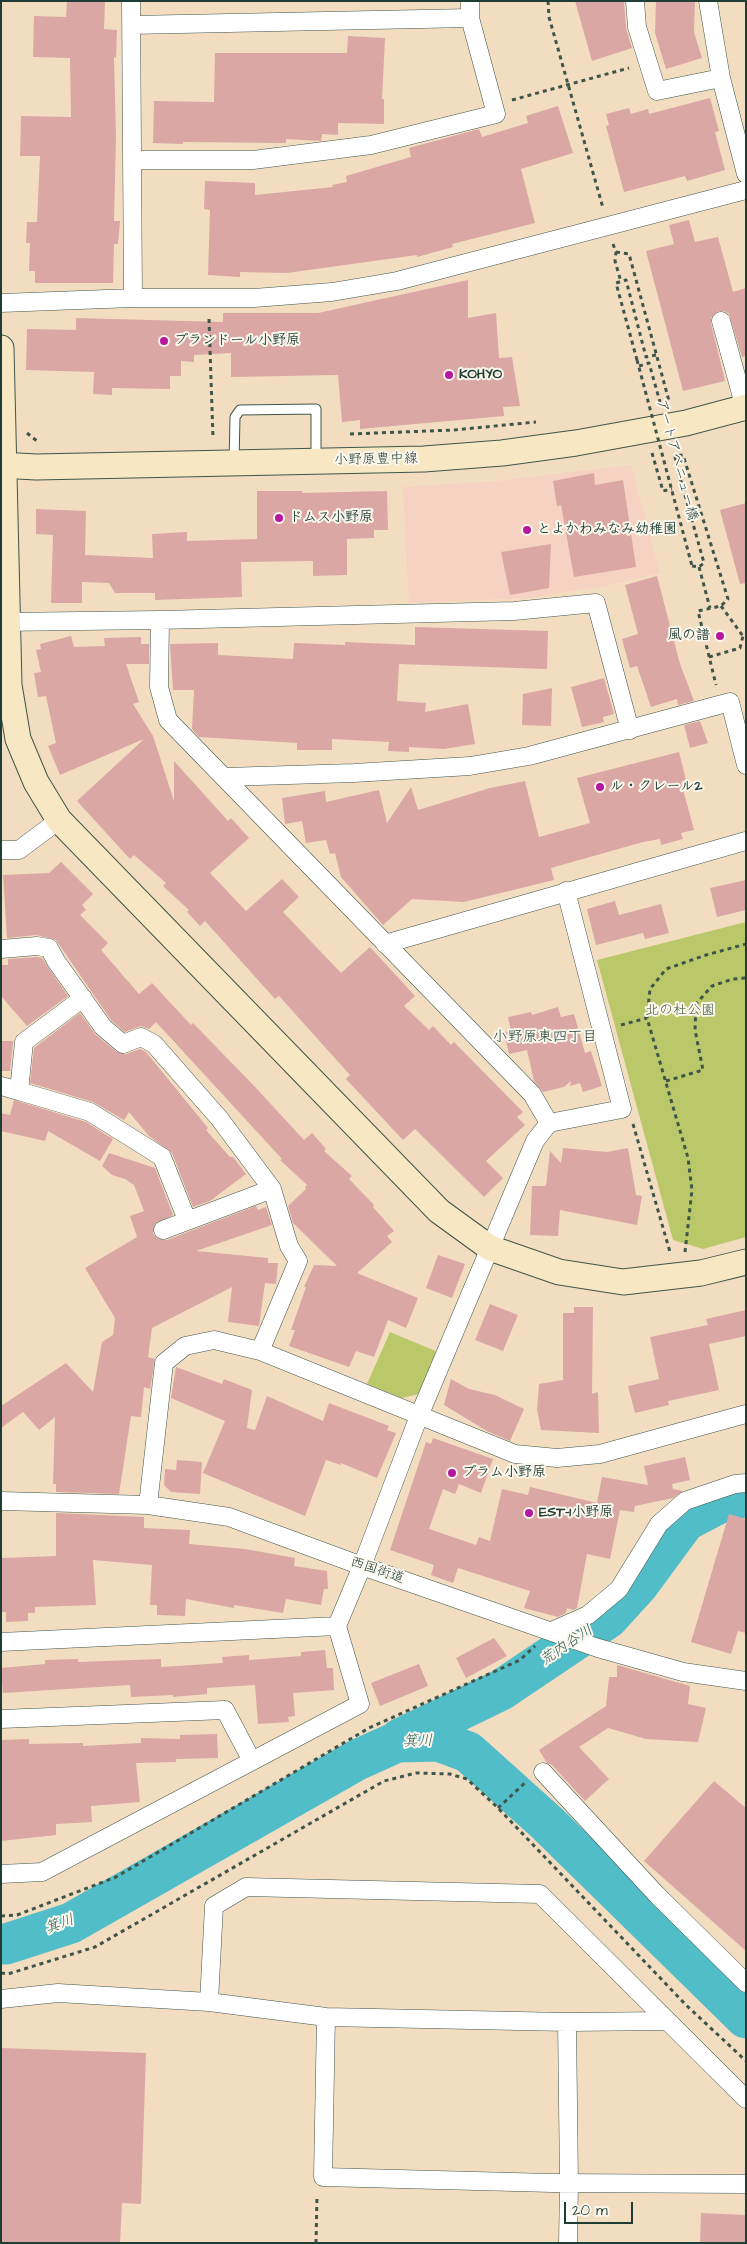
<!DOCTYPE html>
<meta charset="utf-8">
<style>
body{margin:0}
#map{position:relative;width:747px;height:2244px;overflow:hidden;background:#f3ddc0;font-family:"Architects Daughter",sans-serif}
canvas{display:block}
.frame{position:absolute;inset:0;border:2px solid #1f3d34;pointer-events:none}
.scale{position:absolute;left:564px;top:2202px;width:69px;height:22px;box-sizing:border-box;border:2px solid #1f3d34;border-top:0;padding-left:6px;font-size:15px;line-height:18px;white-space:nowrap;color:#1f3d34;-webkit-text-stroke:4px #fbf7ec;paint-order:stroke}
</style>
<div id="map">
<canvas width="747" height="2244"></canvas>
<div class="frame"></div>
<div class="scale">20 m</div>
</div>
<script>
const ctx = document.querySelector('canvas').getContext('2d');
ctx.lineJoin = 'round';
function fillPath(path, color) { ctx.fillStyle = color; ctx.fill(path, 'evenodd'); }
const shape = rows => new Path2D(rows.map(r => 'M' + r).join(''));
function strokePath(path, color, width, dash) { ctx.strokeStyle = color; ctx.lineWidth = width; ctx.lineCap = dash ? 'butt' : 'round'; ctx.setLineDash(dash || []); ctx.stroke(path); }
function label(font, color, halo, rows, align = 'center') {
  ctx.font = font + ' "Architects Daughter","Klee One",sans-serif'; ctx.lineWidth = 4; ctx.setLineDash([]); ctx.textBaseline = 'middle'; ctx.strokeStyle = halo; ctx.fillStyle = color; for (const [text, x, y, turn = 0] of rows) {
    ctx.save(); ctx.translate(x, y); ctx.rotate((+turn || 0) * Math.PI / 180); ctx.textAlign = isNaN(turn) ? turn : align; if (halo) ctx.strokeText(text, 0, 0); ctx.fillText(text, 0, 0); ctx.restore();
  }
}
fillPath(shape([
 [631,465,660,573,606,586,526,598,409,603,403,487,498,481]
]), '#f6d2c3');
fillPath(shape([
 [746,922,746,1237,703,1249,673,1240,597,960],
 [390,1332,438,1352,419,1394,402,1398,367,1384]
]), '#bbc86a');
strokePath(shape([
 [400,1739,501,1690,608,1618,638,1585,685,1521,725,1500,746,1497],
 [1,1944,6,1944,71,1923,357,1760,397,1742,438,1741,468,1752,547,1823,746,2018]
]), '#50bdc9', 41);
fillPath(shape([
 [67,1,105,1,104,29,117,30,116,58,114,57,116,137,114,221,120,221,118,244,114,244,113,283,35,283,35,271,29,271,30,243,26,243,27,222,37,222,40,156,20,156,21,116,71,117,70,58,33,57,34,16,66,17],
 [575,1,624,1,626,28,632,48,592,61],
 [656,1,695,1,694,32,702,58,666,69,655,33],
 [348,36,385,38,382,99,384,99,384,124,338,123,338,135,322,134,321,141,286,139,286,143,183,142,183,144,153,143,154,101,214,102,215,53,347,53],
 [710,98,719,131,715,132,725,170,687,181,685,176,624,192,606,126,609,125,606,114,629,108,631,114,648,109,649,114],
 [558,106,573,153,521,169,535,223,452,244,453,247,417,257,417,255,287,273,240,272,240,277,208,275,210,210,204,209,205,181,255,183,255,195,333,187,332,185,347,182,346,176,411,157,409,148,479,129,482,137,528,123,526,116],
 [689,220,695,242,718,237,733,292,746,288,746,356,742,357,729,314,724,311,718,311,711,318,711,323,725,381,683,391,646,251,674,244,669,225],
 [468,280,468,318,496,313,499,358,512,357,520,406,503,407,504,416,360,429,360,420,342,422,338,375,231,377,231,353,194,355,194,362,181,361,181,376,170,376,170,389,112,388,112,395,93,394,94,372,26,370,27,329,76,330,76,318,223,322,223,313,318,313],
 [594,473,595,485,623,480,636,567,574,577,561,505,557,506,553,481],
 [257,491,302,491,302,493,387,491,388,530,374,530,374,538,347,539,347,575,313,576,313,561,241,562,242,597,155,600,155,593,115,593,109,583,82,582,82,603,51,603,53,535,36,534,36,509,86,511,85,555,153,558,152,534,187,532,187,541,257,539],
 [746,503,746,583,740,584,720,510],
 [551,544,549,588,510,595,501,552],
 [657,576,680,664,694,701,678,705,677,699,651,707,637,666,630,668,622,639,638,634,625,585],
 [415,627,548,631,547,669,399,664,397,701,426,703,425,712,468,704,475,744,444,749,409,747,409,752,388,751,389,742,332,739,332,750,297,750,297,743,199,737,192,729,194,690,173,690,170,644,218,643,218,655,293,659,294,643,345,645,345,642,415,645],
 [71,636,74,647,105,646,104,638,141,637,141,644,149,644,149,664,126,664,139,702,133,704,153,736,174,801,174,761,228,821,231,818,249,838,210,873,246,911,282,879,299,897,283,912,341,973,370,947,415,996,404,1006,429,1030,433,1026,451,1045,454,1042,523,1112,517,1117,525,1125,486,1161,503,1178,484,1197,415,1129,403,1140,346,1079,350,1075,279,996,275,999,205,921,200,926,187,912,189,910,163,886,166,883,134,855,130,859,77,801,144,739,60,775,48,746,56,743,46,696,38,697,34,673,41,672,36,650,41,649,40,644],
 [604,678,614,714,603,717,604,722,582,727,571,687],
 [552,688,551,726,522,725,523,694],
 [700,721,708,743,690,748,684,725],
 [679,752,686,780,681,782,694,830,681,833,683,839,661,845,660,839,643,842,551,868,554,880,464,902,412,899,383,925,341,877,335,853,330,854,326,840,306,843,302,821,285,824,282,798,325,791,326,802,379,790,387,823,411,787,418,810,490,788,525,781,539,837,590,823,577,778],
 [61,862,93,894,82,905,86,910,80,915,108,943,101,950,139,994,152,983,191,1025,193,1023,257,1089,304,1140,312,1133,326,1149,324,1151,352,1176,349,1179,374,1205,373,1207,394,1231,387,1236,392,1242,357,1273,418,1298,406,1328,388,1320,374,1357,356,1351,349,1367,289,1346,295,1330,291,1330,306,1287,304,1287,314,1265,337,1266,293,1223,288,1206,306,1189,305,1187,307,1185,280,1160,282,1159,156,1022,149,1029,141,1026,125,1032,111,1020,56,940,36,935,7,938,3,875,49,873],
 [746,880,746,910,717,917,710,888],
 [615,901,619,915,661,904,669,933,645,939,643,933,596,945,587,909],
 [37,957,42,958,68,996,27,1026,1,996,1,965,8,965,8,959],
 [558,1007,561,1017,574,1014,585,1053,591,1051,602,1086,583,1092,580,1083,570,1086,571,1081,564,1087,543,1092,534,1081,527,1050,509,1054,504,1032,511,1031,508,1017,531,1012,532,1015],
 [80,1013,96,1035,117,1052,126,1054,140,1049,146,1052,208,1128,206,1130,230,1157,233,1157,246,1174,210,1201,193,1207,172,1153,149,1136,129,1112,124,1120,93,1102,30,1083,34,1048],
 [1,1041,13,1041,10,1071,1,1071],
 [14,1100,86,1122,113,1139,100,1161,48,1131,45,1141,1,1131,1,1113,10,1115],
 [563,1148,607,1152,628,1148,636,1195,642,1196,637,1225,560,1210,558,1236,530,1235,532,1186,546,1186,550,1151,561,1163],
 [109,1153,155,1168,173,1215,155,1224,153,1234,161,1240,167,1240,256,1206,258,1210,266,1207,272,1225,196,1251,268,1258,268,1263,278,1263,276,1284,265,1283,259,1326,228,1322,232,1287,152,1328,148,1357,155,1359,150,1389,144,1387,141,1417,131,1416,119,1494,56,1492,56,1484,53,1484,55,1417,39,1430,23,1412,1,1428,1,1406,66,1363,93,1392,102,1342,113,1335,115,1318,85,1268,137,1237,130,1216,144,1211,134,1185,125,1179,112,1175,102,1166],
 [438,1255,465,1264,452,1298,426,1288],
 [490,1304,518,1315,503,1351,475,1340],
 [574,1307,593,1307,592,1394,598,1392,599,1433,541,1430,537,1410,539,1384,563,1380,563,1313,574,1313],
 [746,1310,746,1336,709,1344,719,1390,668,1401,669,1405,635,1413,628,1386,659,1379,650,1337,708,1325,706,1319],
 [176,1367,222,1384,224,1379,252,1390,247,1428,255,1430,267,1396,323,1421,329,1403,389,1426,387,1430,396,1433,377,1478,341,1463,341,1465,326,1460,305,1516,203,1473,225,1421,171,1398],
 [451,1379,469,1389,495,1395,524,1409,510,1441,487,1431,444,1405],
 [433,1438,493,1459,481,1493,459,1484,455,1494,443,1489,429,1529,476,1545,479,1537,490,1541,502,1489,528,1495,530,1487,597,1503,602,1477,648,1485,644,1466,685,1457,690,1480,672,1484,673,1489,683,1491,673,1498,635,1506,634,1512,620,1510,610,1559,587,1554,577,1608,573,1610,567,1608,566,1613,558,1617,524,1608,530,1591,458,1568,453,1583,431,1575,434,1565,390,1550,426,1442,431,1444],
 [177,1460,202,1462,200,1494,171,1492,164,1485,165,1469,176,1470],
 [56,1513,144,1517,144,1528,190,1530,189,1544,245,1549,295,1558,294,1566,327,1571,328,1589,324,1589,321,1605,286,1599,283,1613,234,1605,234,1608,186,1599,185,1616,157,1615,157,1605,150,1605,152,1565,93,1560,96,1605,35,1607,35,1613,28,1613,28,1621,6,1622,6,1612,1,1612,1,1558,56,1556],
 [729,1514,746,1519,746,1633,738,1631,731,1654,691,1642],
 [494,1638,507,1656,466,1678,456,1658],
 [325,1650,327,1668,333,1668,334,1690,293,1693,295,1716,288,1717,289,1722,258,1724,255,1685,207,1688,207,1694,173,1697,173,1695,131,1697,130,1685,3,1693,1,1668,45,1664,45,1660,78,1659,78,1662,161,1659,161,1667,223,1663,222,1657,249,1655,249,1660,301,1656,301,1652],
 [419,1664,428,1686,380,1706,371,1683],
 [617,1665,690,1686,688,1704,706,1708,698,1742,646,1739,608,1728,579,1747,609,1779,585,1801,552,1765,547,1763,539,1750,606,1706,609,1677,617,1677],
 [217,1734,218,1758,176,1759,176,1762,136,1763,140,1802,91,1806,92,1822,56,1824,56,1835,1,1841,1,1740,29,1739,29,1744,83,1743,83,1746,141,1743,141,1738,180,1739,180,1735],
 [714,1781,746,1808,746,1951,644,1861],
 [1,2048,146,2053,141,2204,122,2203,120,2243,1,2243],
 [701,2213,746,2215,746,2243,700,2243]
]), '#daa7a4');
const lane = shape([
 [234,463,235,417,240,410,316,409,316,460]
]);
const street = shape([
 [131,1,133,298],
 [635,1,637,27,657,91,721,78],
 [708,1,721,78,746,174],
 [132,25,470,18],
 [133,160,253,160,371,145,496,114,470,18,470,1],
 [1,303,133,298,254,298,332,292,397,281,746,190],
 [721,321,745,408],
 [1,622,160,620,514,611,596,603,630,730],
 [225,777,354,773,470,766,529,756,730,702,746,765],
 [1,850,19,850,59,820],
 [385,944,746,841],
 [1,949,37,946,49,948,56,961,103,1027,123,1044,141,1037,154,1044,219,1118,272,1189,289,1246,298,1261,260,1351],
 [1,1086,19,1091,24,1042,83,998],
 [19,1091,90,1112,162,1157,187,1220],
 [549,1123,622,1109,566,891],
 [163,1230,272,1189],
 [1,1501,148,1505,229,1517,362,1566,598,1648,683,1672,746,1681],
 [148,1505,164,1363,185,1346,214,1340,260,1351,515,1454,557,1458,600,1454,746,1414],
 [552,1631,588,1615,619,1589,659,1524,685,1501,735,1484,746,1483],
 [1,1642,337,1626],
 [1,1719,225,1710,252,1761],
 [543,1772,657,1895,746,1983],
 [1,1874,42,1872,360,1704,337,1626,362,1566,419,1416,535,1141,549,1123,532,1094,168,720,159,687,160,620],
 [1,1999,58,1993,209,2002,326,2017,567,2022,666,2021],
 [209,2002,214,1906,246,1887,540,1894,746,2099],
 [326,2017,323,2177,552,2183,746,2184],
 [567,2022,569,2184,568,2243]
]);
const secondary = shape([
 [1,348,9,685,18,739,36,782,59,820,439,1211,490,1248,559,1272,623,1282,701,1273,746,1262],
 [1,465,36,467,424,459,502,453,576,443,686,423,746,407]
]);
strokePath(lane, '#3f5549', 11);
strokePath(street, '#3f5549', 19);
strokePath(secondary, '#3f5549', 27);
strokePath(shape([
 [548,1,549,17,603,208],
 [512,100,629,68],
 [613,244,616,252,615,261,621,282],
 [616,252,629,254,669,401],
 [209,319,213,438],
 [637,360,616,283,626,280,646,357,656,355],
 [639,366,649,363,660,402],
 [27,433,37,441],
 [350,434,454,430,536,422],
 [652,453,663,491,672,489],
 [692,566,699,567,704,563,676,463,675,456,683,455,728,599,721,606,698,611,716,685],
 [699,567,710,608],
 [721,606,743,636,746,635],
 [709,657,740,648,743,636],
 [621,1025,647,1018],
 [666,1081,703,1070,695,1030,696,1004,712,986,733,979,746,978],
 [633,1124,670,1252],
 [685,1252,692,1190,688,1158,647,1018,650,989,666,969,706,955,746,944],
 [498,1808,527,1781],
 [1,1916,17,1915,116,1877,369,1728,520,1660,535,1646],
 [1,1973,8,1974,95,1947,384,1781,416,1773,450,1774,467,1779,498,1808,686,2005,746,2061],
 [316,2243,317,2196]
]), '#3f5549', 3, [4, 4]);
strokePath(lane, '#fff', 9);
strokePath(street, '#fff', 18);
strokePath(secondary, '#f7e8c3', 25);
strokePath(shape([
 [637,360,692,566]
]), '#3f5549', 3, [4, 4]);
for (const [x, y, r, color] of [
 [164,341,5,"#b5179e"],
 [449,375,5,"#b5179e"],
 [279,518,5,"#b5179e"],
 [527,530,5,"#b5179e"],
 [720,636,5,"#b5179e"],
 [600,787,5,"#b5179e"],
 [452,1473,5,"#b5179e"],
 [529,1513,5,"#b5179e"]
]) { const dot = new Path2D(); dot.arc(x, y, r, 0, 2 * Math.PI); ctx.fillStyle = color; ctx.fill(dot); strokePath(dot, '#fbf7ec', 2); }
label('bold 14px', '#1f3d34', '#fbf7ec', [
 ["プランドール小野原",174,341],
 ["KOHYO",459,375],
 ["ドムス小野原",289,518],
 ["とよかわみなみ幼稚園",537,530],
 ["風の譜",710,636,"right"],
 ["ル・クレール2",610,787],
 ["プラム小野原",462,1473],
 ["EST-1小野原",539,1513]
], 'left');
label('14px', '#1f3d34', '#fbf7ec', [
 ["小野原豊中線",376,460,-1],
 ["アートアベニュー橋",676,460,75],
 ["西国街道",377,1571,19]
]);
label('14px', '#466042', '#fbf7ec', [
 ["北の杜公園",680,1011]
]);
label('15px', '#1f3d34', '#fbf7ec', [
 ["小野原東四丁目",545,1038]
]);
label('italic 15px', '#2b5d59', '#fbf7ec', [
 ["荒内谷川",567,1646,-34],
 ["箕川",418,1742,-2],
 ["箕川",60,1925,-20]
]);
</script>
